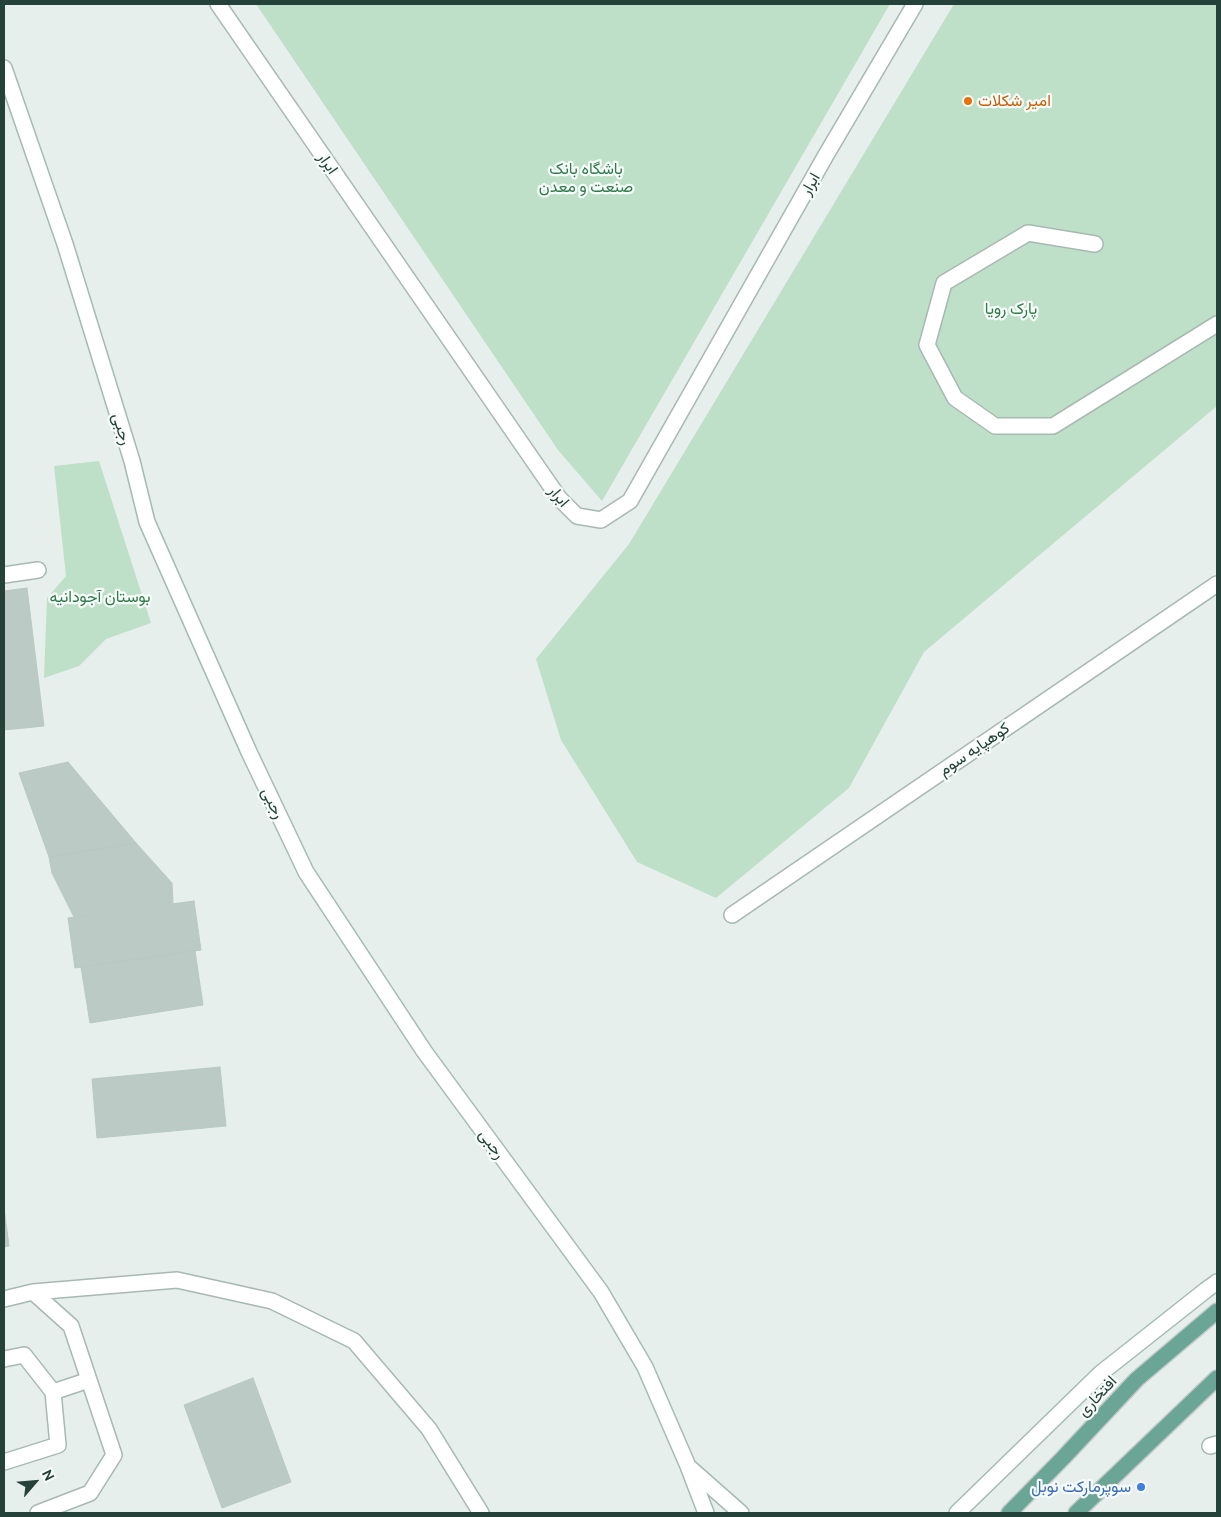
<!DOCTYPE html>
<meta charset="utf-8">
<style>
body{margin:0}
#map{position:relative;width:1221px;height:1517px;overflow:hidden;background:#e6efeb;font-family:Ubuntu,sans-serif}
canvas{display:block}
.frame{position:absolute;inset:0;border:5px solid #24423a;pointer-events:none}
.north{position:absolute;left:10px;top:1457px;width:50px;height:50px;-webkit-text-stroke:4px #f7fbf9;paint-order:stroke;rotate:63deg;font-size:14px;font-weight:700;line-height:20px;text-align:center;color:#24423a}
.north::after{content:'';display:block;margin:auto;width:18px;height:22px;background:#24423a;clip-path:polygon(50% 0,100% 100%,50% 72%,0 100%)}
</style>
<div id="map">
<canvas width="1221" height="1517"></canvas>
<div class="frame"></div>
<div class="north">N</div>
</div>
<script>
const ctx = document.querySelector('canvas').getContext('2d');
ctx.lineJoin = 'round';
function fillPath(path, color) { ctx.fillStyle = color; ctx.fill(path, 'evenodd'); }
const shape = rows => new Path2D(rows.map(r => 'M' + r).join(''));
function strokePath(path, color, width, dash) { ctx.strokeStyle = color; ctx.lineWidth = width; ctx.lineCap = dash ? 'butt' : 'round'; ctx.setLineDash(dash || []); ctx.stroke(path); }
function label(font, color, halo, rows, align = 'center') {
  ctx.font = font + ' Ubuntu,Vazirmatn,sans-serif'; ctx.lineWidth = 4.5; ctx.setLineDash([]); ctx.textBaseline = 'middle'; ctx.strokeStyle = halo; ctx.fillStyle = color; for (const [text, x, y, turn = 0] of rows) {
    ctx.save(); ctx.translate(x, y); ctx.rotate((+turn || 0) * Math.PI / 180); ctx.textAlign = isNaN(turn) ? turn : align; if (halo) ctx.strokeText(text, 0, 0); ctx.fillText(text, 0, 0); ctx.restore();
  }
}
fillPath(shape([
 [256,4,890,4,602,501,558,450],
 [954,4,1217,4,1217,406,924,652,849,788,716,898,637,862,561,740,536,659,629,544],
 [99,461,151,623,106,639,79,666,44,678,47,598,66,576,54,466]
]), '#bfe0c8');
const building = shape([
 [27,588,44,726,4,730,4,591,27,588],
 [68,762,136,843,49,857,19,773,68,762],
 [136,843,172,883,173,903,74,917,52,873,49,857,136,843],
 [194,901,201,950,75,968,68,918,194,901],
 [195,951,203,1005,90,1023,81,967,195,951],
 [220,1067,226,1126,97,1138,92,1079,220,1067],
 [4,1208,9,1246,4,1247,4,1208],
 [253,1378,291,1482,222,1508,184,1405,253,1378]
]);
fillPath(building, '#bbcac4');
strokePath(building, '#b8c9c2', 1);
const lane = shape([
 [33,1292,71,1326,114,1455,90,1493,38,1513],
 [4,1299,33,1292,177,1280,272,1301,354,1341,429,1429,481,1513],
 [4,1359,24,1355,53,1392,58,1445,4,1462],
 [53,1392,89,1380]
]);
const street = shape([
 [218,4,559,498,577,516,601,520,630,501,826,155,915,4],
 [1095,244,1028,233,944,283,927,345,955,398,995,426,1053,426,1217,324],
 [4,575,38,570],
 [732,915,1217,584],
 [1210,1446,1217,1444]
]);
const secondary = shape([
 [4,68,65,244,132,461,147,522,249,752,306,872,424,1051,601,1292,645,1367,688,1466,706,1513],
 [690,1468,741,1513],
 [957,1513,1101,1373,1206,1290,1217,1282]
]);
const primary = shape([
 [1009,1513,1063,1458,1137,1379,1217,1311],
 [1076,1513,1217,1378]
]);
strokePath(lane, '#a8b8b2', 18);
strokePath(street, '#a8b8b2', 18);
strokePath(secondary, '#a4bbb3', 18);
strokePath(primary, '#c2cac8', 18);
strokePath(lane, '#fff', 15);
strokePath(street, '#fff', 15);
strokePath(secondary, '#fff', 15);
strokePath(primary, '#6aa596', 15);
for (const [x, y, r, color] of [
 [968,101,5,"#e8710a"],
 [1141,1487,5,"#3f7fe0"]
]) { const dot = new Path2D(); dot.arc(x, y, r, 0, 2 * Math.PI); ctx.fillStyle = color; ctx.fill(dot); strokePath(dot, '#f7fbf9', 2); }
label('16px', '#c56008', '#f7fbf9', [
 ["امیر شکلات",978,101]
], 'left');
label('16px', '#24423a', '#f7fbf9', [
 ["ابرار",328,163,55],
 ["ابرار",810,184,-60],
 ["رجبی",122,429,73],
 ["ابرار",559,496,50],
 ["کوهپایه سوم",974,749,-34],
 ["رجبی",273,803,64],
 ["رجبی",492,1144,54],
 ["افتخاری",1097,1396,-47]
]);
label('16px', '#2d7a4b', '#f7fbf9', [
 ["باشگاه بانک",586,169],
 ["صنعت و معدن",586,187],
 ["پارک رویا",1011,309],
 ["بوستان آجودانیه",100,597]
]);
label('16px', '#366cbe', '#f7fbf9', [
 ["سوپرمارکت نوبل",1131,1487]
], 'right');
</script>
